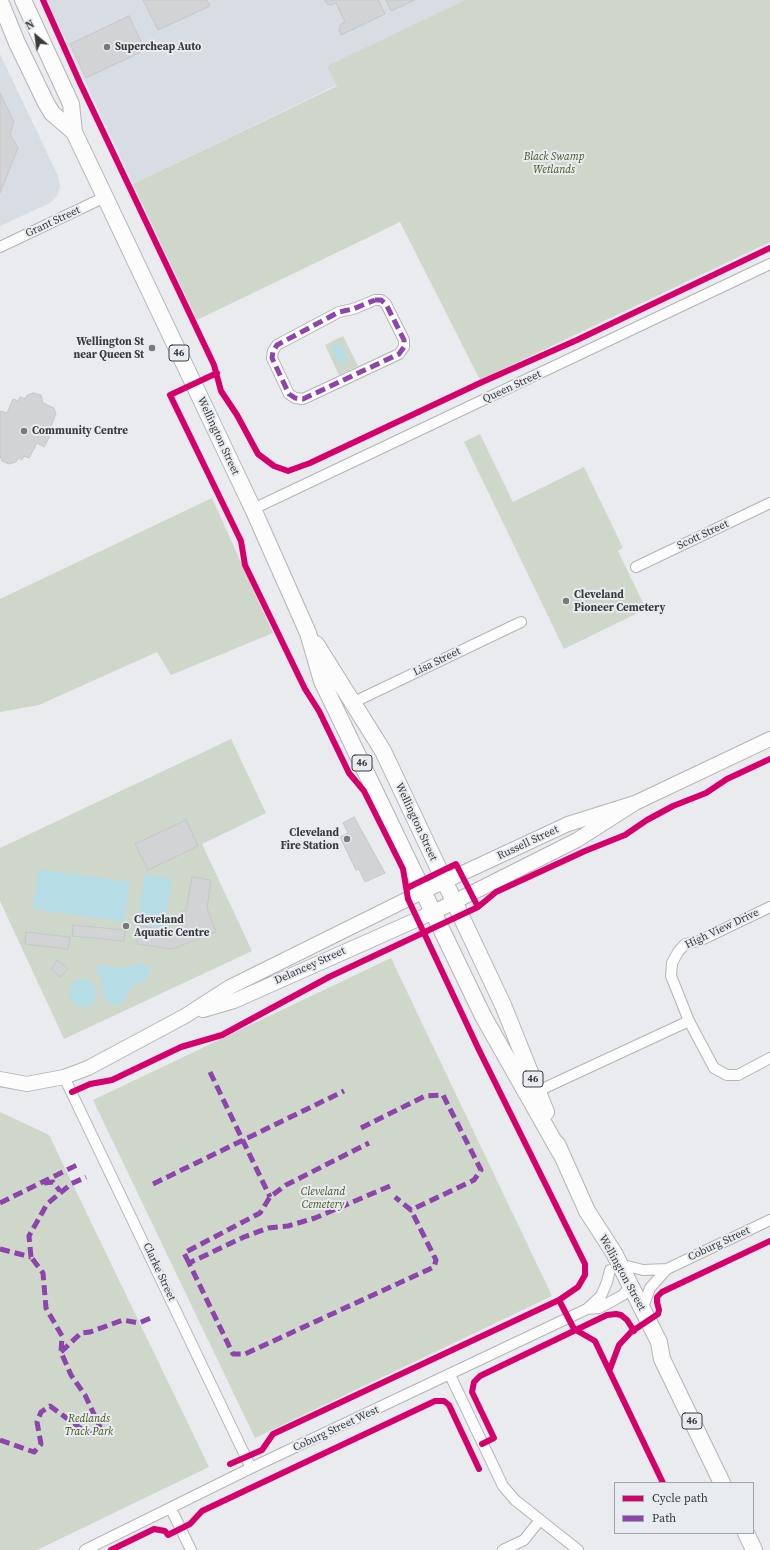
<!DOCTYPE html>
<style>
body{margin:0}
#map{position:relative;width:770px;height:1550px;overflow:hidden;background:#e9ebee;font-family:"Source Serif 4",serif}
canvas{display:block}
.legend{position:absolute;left:614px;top:1482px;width:140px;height:52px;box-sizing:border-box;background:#e8ebef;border:1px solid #a2a5a7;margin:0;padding:5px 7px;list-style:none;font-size:12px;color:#3a3b3c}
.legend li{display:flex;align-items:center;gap:8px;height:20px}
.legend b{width:20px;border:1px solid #a2a5a7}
.north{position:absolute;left:16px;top:16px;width:40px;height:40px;-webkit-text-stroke:3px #e8ebef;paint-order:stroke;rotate:331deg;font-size:11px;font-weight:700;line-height:16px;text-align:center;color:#3a3b3c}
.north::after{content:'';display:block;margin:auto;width:14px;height:18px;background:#3a3b3c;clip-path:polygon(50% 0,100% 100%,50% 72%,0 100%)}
</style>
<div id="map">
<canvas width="770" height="1550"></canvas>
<ul class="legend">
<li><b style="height:5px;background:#d6006c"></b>Cycle path</li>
<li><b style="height:5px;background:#8e44ad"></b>Path</li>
</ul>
<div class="north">N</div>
</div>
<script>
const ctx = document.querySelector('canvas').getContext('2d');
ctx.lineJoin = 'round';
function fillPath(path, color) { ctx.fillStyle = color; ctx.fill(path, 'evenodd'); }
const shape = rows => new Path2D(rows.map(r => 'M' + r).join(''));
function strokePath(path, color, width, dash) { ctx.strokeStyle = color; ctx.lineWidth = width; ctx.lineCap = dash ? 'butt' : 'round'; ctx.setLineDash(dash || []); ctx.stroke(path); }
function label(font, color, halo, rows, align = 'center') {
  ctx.font = font + ' "Source Serif 4",serif'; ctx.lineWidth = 4; ctx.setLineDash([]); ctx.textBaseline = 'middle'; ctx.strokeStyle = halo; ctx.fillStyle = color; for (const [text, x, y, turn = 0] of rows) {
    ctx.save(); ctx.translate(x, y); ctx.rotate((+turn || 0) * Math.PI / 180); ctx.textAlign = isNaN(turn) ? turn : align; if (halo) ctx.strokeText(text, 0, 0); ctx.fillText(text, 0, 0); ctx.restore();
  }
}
fillPath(shape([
 [47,0,465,0,328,66,337,85,133,184],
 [0,54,58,176,60,187,57,196,50,203,0,226]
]), '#d7dde2');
fillPath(shape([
 [465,0,770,0,770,242,480,380,400,222,197,320,133,184,337,86,327,66],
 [343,336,358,366,339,375,325,345],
 [480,434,513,502,584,467,623,548,618,551,646,609,564,649,464,442],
 [212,498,273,633,171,675,157,652,39,705,0,712,0,599],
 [231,739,266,813,202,844,252,951,64,1039,0,901,0,848],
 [391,958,552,1296,255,1438,93,1100],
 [0,1112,49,1135,209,1467,37,1550,0,1550]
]), '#cfd7ca');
fillPath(shape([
 [336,343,344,347,347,361,344,364,339,363,332,349,332,345],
 [38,869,130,882,124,922,33,909],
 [144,874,172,878,165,928,137,924],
 [141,963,147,965,150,972,146,981,132,986,123,1003,113,1006,108,1002,104,998,102,981,96,969,100,965,124,968],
 '69 993a14 14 0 1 1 28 0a14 14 0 1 1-28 0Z'
]), '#b6dce6');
const building = shape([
 [143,0,207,0,210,6,158,30,143,0],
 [325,0,378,0,385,14,341,35,339,30,341,24,345,22,336,3,331,5,327,4,325,0],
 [386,0,415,0,391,11,386,0],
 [129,16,145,50,86,78,70,44,129,16],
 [0,93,14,122,10,134,18,148,0,193,0,93],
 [33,393,41,395,43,403,54,408,56,414,48,433,51,434,44,447,37,443,29,458,24,456,22,460,18,458,16,462,9,464,2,461,0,456,0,411,7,413,13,399,18,401,20,397,25,399,27,395,33,393],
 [354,817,385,873,365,882,359,869,356,870,340,837,348,833,343,823,354,817],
 [186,820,198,846,148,870,135,844,186,820],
 [192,877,211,880,207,908,216,932,172,949,137,944,140,926,177,932,181,911,186,911,192,877],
 [73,925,125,930,124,941,72,936,73,925],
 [26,932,70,937,68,949,25,944,26,932],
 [57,960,68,969,61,977,51,969,57,960]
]);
fillPath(building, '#d1d3d5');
strokePath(building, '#c5c7c9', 1);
const minor = shape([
 [0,247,105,197],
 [375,300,381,300,386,304,404,340,404,347,399,354,303,399,295,398,289,394,272,358,273,351,277,345,339,312,353,309,375,300],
 [253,509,770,264],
 [636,567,770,503],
 [352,703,521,622],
 [689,1021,714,1068,727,1075,738,1075,770,1058],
 [64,1077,251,1468],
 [538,1091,689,1021,671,976,672,963,678,952,685,944,699,941,770,907],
 [619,1264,643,1270,667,1269],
 [587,1309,599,1308,614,1300,623,1295,630,1286],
 [642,1310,650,1288,667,1269,770,1220],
 [450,1375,503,1486,515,1500,578,1550],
 [171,1509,191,1550],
 [85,1550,251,1468,587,1309,601,1296,607,1282,610,1270],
 [503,1550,524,1540,540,1520]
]);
const secondary = shape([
 [203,1010,234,1001,434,912,577,840,635,803,770,739],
 [0,1079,27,1084,64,1077,88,1068,185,1016,230,987,424,891,568,824,635,803]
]);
const primary = shape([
 [23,0,71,104,74,132],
 [0,1,17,43,46,103,52,113,74,132,105,197,253,509,308,633,322,681,483,1016,561,1154],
 [316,644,383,751,503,1005,546,1112],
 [557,1144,587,1211,614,1253,659,1342,662,1359,722,1483],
 [746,1533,754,1550]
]);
strokePath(minor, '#b3b4b6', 12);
strokePath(secondary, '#b3b4b6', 16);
strokePath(primary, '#b3b4b6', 18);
strokePath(minor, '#fcfcfc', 10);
strokePath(secondary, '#fcfcfc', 14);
strokePath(primary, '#fcfcfc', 16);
strokePath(shape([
 [375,300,381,300,386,304,404,340,404,347,399,354,303,399,295,398,289,394,272,358,273,351,277,345,339,312,353,309,375,300],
 [210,1072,270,1197],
 [361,1128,425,1096,443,1095,481,1170,474,1180,411,1210,395,1197],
 [44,1183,53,1182,60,1191],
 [153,1184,344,1091],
 [390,1186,315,1218,288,1226,268,1228,244,1237,189,1263,233,1354,245,1354,434,1267,436,1260,411,1210],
 [0,1203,79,1164],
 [0,1249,31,1257],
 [31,1257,29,1236,47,1204,71,1184,86,1177],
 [189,1263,184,1253,260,1213,270,1197,286,1185,369,1143],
 [61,1352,81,1333,90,1332,123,1320,139,1323,153,1317],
 [0,1440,34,1452,41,1444,37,1422,41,1412,50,1406,87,1433,94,1434,98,1433,100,1427,85,1395,71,1375,61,1352,62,1336,46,1308,43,1273,31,1257]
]), '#8e44ad', 5, [10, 5]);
strokePath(shape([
 [43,0,80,83,214,365,221,391,237,415,258,454,274,466,288,471,310,463,480,383,577,340,770,248],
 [217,373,170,395,241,541,245,565,305,689,319,711,349,773,364,791,403,869,408,899,479,1050,585,1264,585,1275,578,1287,559,1300,273,1434,262,1450,230,1464],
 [478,907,496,892,585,851,625,835,647,820,673,806,706,793,727,779,770,759],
 [72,1092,90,1084,112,1080,181,1047,222,1035,329,977,478,907,456,864,407,888],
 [559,1300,574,1329,595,1341,663,1483],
 [610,1369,619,1345,631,1332,658,1314,659,1310,657,1302,657,1297,662,1292,770,1241],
 [482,1444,494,1438,472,1392,474,1382,480,1376,607,1315,616,1314,621,1315,627,1320,634,1331],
 [111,1550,154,1529,165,1531,168,1535,190,1524,202,1511,435,1401,444,1401,449,1405,479,1469]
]), '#d6006c', 6);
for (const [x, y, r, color] of [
 [107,47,4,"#77797a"],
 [152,348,4,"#77797a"],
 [24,431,4,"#77797a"],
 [566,601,4,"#77797a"],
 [347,839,4,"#77797a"],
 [126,926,4,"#77797a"]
]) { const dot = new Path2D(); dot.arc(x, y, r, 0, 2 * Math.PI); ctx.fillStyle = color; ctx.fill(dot); strokePath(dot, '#e8ebef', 1.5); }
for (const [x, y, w] of [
 [179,353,20],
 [362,763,20],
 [533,1079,20],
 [692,1421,20]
]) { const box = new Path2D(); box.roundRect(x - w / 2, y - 8, w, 16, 3); ctx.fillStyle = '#e8ebef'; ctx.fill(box); strokePath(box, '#3a3b3c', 1); }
label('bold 10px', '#3a3b3c', null, [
 ["46",179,353],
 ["46",362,763],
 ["46",533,1079],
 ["46",692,1421]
]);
label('bold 11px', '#3a3b3c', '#e8ebef', [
 ["Supercheap Auto",115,47],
 ["Wellington St",144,342,"right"],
 ["near Queen St",144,355,"right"],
 ["Community Centre",32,431],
 ["Cleveland",574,595],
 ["Pioneer Cemetery",574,608],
 ["Cleveland",339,833,"right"],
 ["Fire Station",339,846,"right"],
 ["Cleveland",134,920],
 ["Aquatic Centre",134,933]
], 'left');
label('italic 11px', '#445c22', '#e8ebef', [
 ["Black Swamp",554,157],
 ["Wetlands",554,170],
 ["Cleveland",323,1192],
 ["Cemetery",323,1205],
 ["Redlands",89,1419],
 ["Track Park",89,1432]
]);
label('11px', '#3a3b3c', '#e8ebef', [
 ["Grant Street",53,222,-25],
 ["Queen Street",512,387,-25],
 ["Wellington Street",218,436,65],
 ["Scott Street",703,535,-25],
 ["Lisa Street",437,662,-26],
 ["Wellington Street",416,822,65],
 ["Russell Street",528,843,-25],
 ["High View Drive",722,929,-25],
 ["Delancey Street",310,966,-24],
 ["Coburg Street",719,1244,-25],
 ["Clarke Street",159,1272,65],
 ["Wellington Street",622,1273,61],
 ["Coburg Street West",336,1429,-25]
]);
</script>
